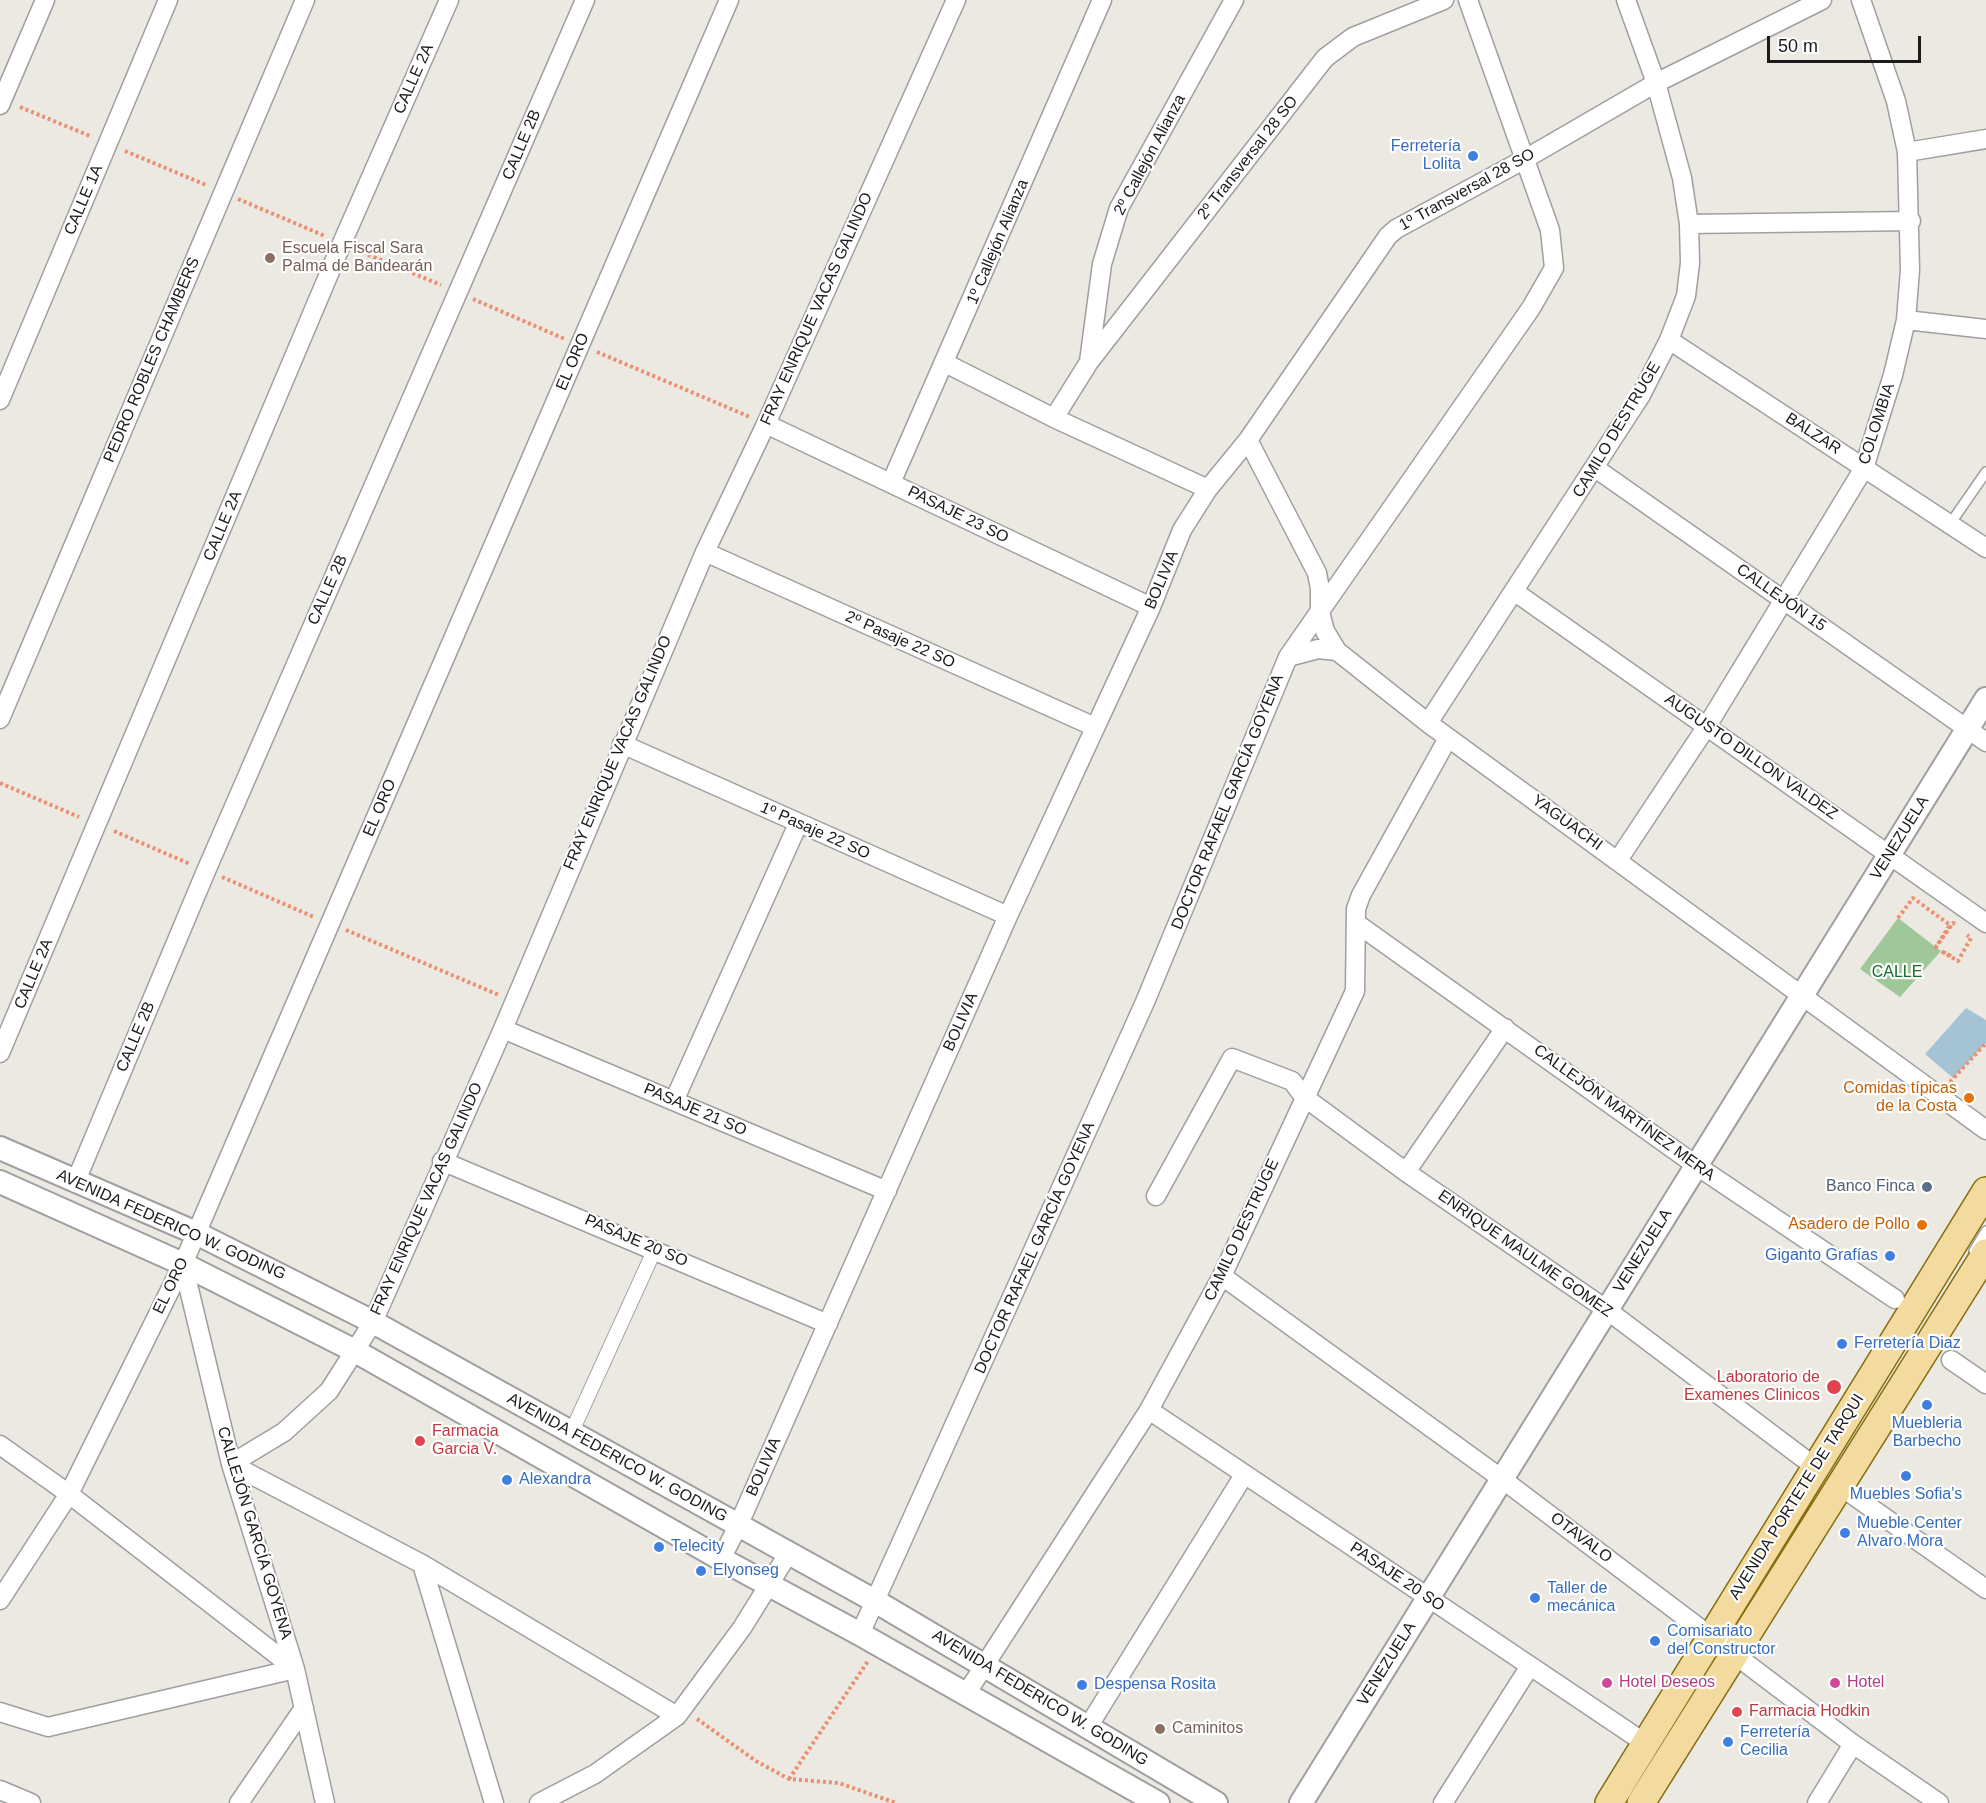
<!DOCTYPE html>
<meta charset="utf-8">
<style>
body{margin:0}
#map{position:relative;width:1986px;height:1803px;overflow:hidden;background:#ebe9e1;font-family:Arial,sans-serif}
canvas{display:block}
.scale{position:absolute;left:1767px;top:36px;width:154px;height:27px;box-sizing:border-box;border:3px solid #1b1b1b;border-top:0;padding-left:8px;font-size:18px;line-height:21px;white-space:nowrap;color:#1b1b1b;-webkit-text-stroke:4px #fff;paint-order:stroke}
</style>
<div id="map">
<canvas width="1986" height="1803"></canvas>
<div class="scale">50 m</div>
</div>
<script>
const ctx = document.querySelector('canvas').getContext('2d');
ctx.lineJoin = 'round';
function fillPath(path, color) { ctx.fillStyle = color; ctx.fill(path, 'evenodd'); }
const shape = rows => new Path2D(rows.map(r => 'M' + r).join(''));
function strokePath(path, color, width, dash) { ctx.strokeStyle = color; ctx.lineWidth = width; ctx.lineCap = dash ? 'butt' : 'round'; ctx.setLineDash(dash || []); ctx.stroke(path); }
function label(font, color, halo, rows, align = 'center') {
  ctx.font = font + ' Arial,sans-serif'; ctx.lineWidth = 4.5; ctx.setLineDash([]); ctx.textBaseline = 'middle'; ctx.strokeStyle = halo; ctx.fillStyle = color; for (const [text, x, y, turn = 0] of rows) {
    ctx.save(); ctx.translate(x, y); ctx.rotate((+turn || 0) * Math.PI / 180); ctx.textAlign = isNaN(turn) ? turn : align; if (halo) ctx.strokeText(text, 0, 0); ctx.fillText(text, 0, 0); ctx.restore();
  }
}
fillPath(shape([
 [1898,918,1941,951,1900,997,1860,969]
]), '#a0c799');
fillPath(shape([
 [1966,1008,1986,1020,1986,1043,1953,1078,1925,1054]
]), '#a4c4d6');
const service = shape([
 [1950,524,1986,472],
 [1974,1251,1986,1231]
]);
const pedestrian = shape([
 [572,1431,655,1249]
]);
const minor = shape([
 [0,105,45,0],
 [1907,152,1986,139],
 [1689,224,1911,221],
 [1906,320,1986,329],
 [1669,340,1986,548],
 [1089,362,1325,58,1353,37,1444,0],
 [945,363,1054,418,1208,489],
 [0,400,168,0],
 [1054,418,1089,362,1102,264,1119,208,1234,0],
 [766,424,1151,607],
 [1248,440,1317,573,1320,589,1320,612,1325,631,1337,651,1428,723,1986,1130],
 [1595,468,1986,742],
 [891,483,1102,0],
 [705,552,1095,727],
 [1515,592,1986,923],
 [1288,657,1318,649,1337,651],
 [0,719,305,0],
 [1428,723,1641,395,1669,340,1686,296,1690,263,1689,224,1682,178,1656,83,1626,0],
 [622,744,1008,916],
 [1618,860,1707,726,1864,468,1893,375,1906,320,1910,270,1907,152,1896,101,1861,0],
 [1356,923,1697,1166,1895,1299],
 [503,1029,887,1191],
 [0,1053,342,243,449,0],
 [674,1101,798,824],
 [442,1161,828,1324],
 [1406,1172,1505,1028],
 [75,1183,206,871,585,0],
 [1156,1196,1232,1058,1292,1081,1304,1097,1406,1172,1607,1310,1815,1467],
 [183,1264,231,1464,295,1669,325,1803],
 [1222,1276,1502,1479,1853,1744,1939,1803],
 [1951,1360,1986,1384],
 [1149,1410,1645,1743],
 [0,1445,69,1494,295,1669],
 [231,1464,284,1432,329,1391,373,1322,503,1029,705,552,766,424,956,0],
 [231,1464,422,1564,677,1716],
 [1840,1486,1986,1589],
 [721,1559,738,1526,1008,916,1151,607,1182,530,1208,489,1248,440,1388,236,1396,229,1525,159,1656,83,1822,0],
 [422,1564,494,1803],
 [0,1600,69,1494,183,1264,729,0],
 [860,1634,1145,1002,1288,657,1531,308,1554,268,1550,230,1468,0],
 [966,1694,1149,1410,1222,1276,1355,991,1356,909,1361,895,1448,738],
 [0,1712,48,1727,295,1669],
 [1088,1727,1244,1475],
 [0,1790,31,1803],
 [239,1803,304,1708],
 [539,1803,595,1774,677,1716,742,1628,788,1554],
 [1443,1803,1530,1666],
 [1817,1803,1853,1744]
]);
const tertiary = shape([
 [0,1148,196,1233,373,1322,875,1601,1216,1803],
 [0,1182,183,1264,355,1351,721,1559,860,1634,1158,1803],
 [1301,1803,1986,699]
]);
const primary = shape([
 [1609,1803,1986,1191],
 [1641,1803,1986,1253]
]);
strokePath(service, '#9f9f9f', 12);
strokePath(pedestrian, '#9f9f9f', 16);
strokePath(minor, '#9f9f9f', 21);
strokePath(tertiary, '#9f9f9f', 26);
strokePath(primary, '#856d0d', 30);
strokePath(shape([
 [20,107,90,136],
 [125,151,206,185],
 [238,199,325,236],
 [357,250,441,285],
 [473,299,565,339],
 [597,352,750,417],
 [0,783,79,817],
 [114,831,190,864],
 [222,877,314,917],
 [1898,918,1913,898,1950,925,1936,947,1953,923,1955,924],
 [346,930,499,995],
 [1951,956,1941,951,1958,961,1971,938,1967,935],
 [1950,1082,1986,1043],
 [697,1719,756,1761,789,1779,839,1783,896,1803],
 [789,1779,868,1661]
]), '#ed8e70', 4, [3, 3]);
strokePath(service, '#fff', 9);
strokePath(pedestrian, '#fff', 14);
strokePath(minor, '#fff', 18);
strokePath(tertiary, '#fff', 22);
strokePath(primary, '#f3da9e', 27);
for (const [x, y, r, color] of [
 [1473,156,6,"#3f7fe0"],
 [270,258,6,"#8d6e63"],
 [1969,1098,6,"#e8710a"],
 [1927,1187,6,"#5c6f8a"],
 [1922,1225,6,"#e8710a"],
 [1890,1256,6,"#3f7fe0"],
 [1842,1344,6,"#3f7fe0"],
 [1834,1387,8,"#e0444e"],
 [1927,1405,6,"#3f7fe0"],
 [420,1441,6,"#e0444e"],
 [1906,1476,6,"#3f7fe0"],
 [507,1480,6,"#3f7fe0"],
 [1845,1533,6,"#3f7fe0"],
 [659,1547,6,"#3f7fe0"],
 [701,1571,6,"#3f7fe0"],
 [1535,1598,6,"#3f7fe0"],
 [1655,1641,6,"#3f7fe0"],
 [1607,1683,6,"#d1479c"],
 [1835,1683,6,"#d1479c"],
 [1082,1685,6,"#3f7fe0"],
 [1737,1712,6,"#e0444e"],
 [1160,1729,6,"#8d6e63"],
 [1728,1742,6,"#3f7fe0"]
]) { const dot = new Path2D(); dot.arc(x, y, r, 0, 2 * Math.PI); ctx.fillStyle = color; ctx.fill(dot); strokePath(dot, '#fff', 2); }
label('16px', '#1b1b1b', '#fff', [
 ["CALLE 2A",414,79,-66],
 ["CALLE 2B",522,145,-67],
 ["2º Callejón Alianza",1150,155,-62],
 ["2º Transversal 28 SO",1248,158,-52],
 ["1º Transversal 28 SO",1467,190,-29],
 ["CALLE 1A",84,200,-67],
 ["1º Callejón Alianza",998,242,-67],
 ["FRAY ENRIQUE VACAS GALINDO",817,309,-66],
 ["PEDRO ROBLES CHAMBERS",152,360,-67],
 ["EL ORO",573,362,-67],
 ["COLOMBIA",1877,424,-72],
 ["CAMILO DESTRUGE",1617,430,-59],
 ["BALZAR",1813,434,33],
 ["PASAJE 23 SO",958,515,26],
 ["CALLE 2A",223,526,-67],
 ["BOLIVIA",1162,580,-67],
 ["CALLE 2B",328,590,-66],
 ["CALLEJÓN 15",1781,598,35],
 ["2º Pasaje 22 SO",900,640,24],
 ["FRAY ENRIQUE VACAS GALINDO",618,753,-67],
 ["AUGUSTO DILLON VALDEZ",1751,757,35],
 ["DOCTOR RAFAEL GARCÍA GOYENA",1228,802,-68],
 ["EL ORO",380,808,-67],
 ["YAGUACHI",1567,823,36],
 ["1º Pasaje 22 SO",815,831,24],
 ["VENEZUELA",1900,838,-58],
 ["CALLE 2A",34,974,-67],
 ["BOLIVIA",961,1022,-66],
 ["CALLE 2B",136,1037,-67],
 ["PASAJE 21 SO",695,1110,23],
 ["CALLEJÓN MARTÍNEZ MERA",1624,1113,36],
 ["FRAY ENRIQUE VACAS GALINDO",427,1199,-66],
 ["AVENIDA FEDERICO W. GODING",171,1225,24],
 ["CAMILO DESTRUGE",1242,1230,-65],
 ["PASAJE 20 SO",636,1241,23],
 ["DOCTOR RAFAEL GARCÍA GOYENA",1035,1248,-66],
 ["VENEZUELA",1643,1251,-58],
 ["ENRIQUE MAULME GOMEZ",1525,1254,35],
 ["EL ORO",171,1286,-64],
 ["AVENIDA FEDERICO W. GODING",617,1458,29],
 ["BOLIVIA",764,1467,-66],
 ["AVENIDA PORTETE DE TARQUI",1797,1497,-58],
 ["CALLEJÓN GARCÍA GOYENA",254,1533,73],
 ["OTAVALO",1581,1538,37],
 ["PASAJE 20 SO",1397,1577,34],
 ["VENEZUELA",1387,1664,-58],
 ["AVENIDA FEDERICO W. GODING",1040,1698,31]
]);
label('16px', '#366cbe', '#fff', [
 ["Ferretería",1461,147,"right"],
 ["Lolita",1461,165,"right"],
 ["Giganto Grafías",1878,1256,"right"],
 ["Ferretería Diaz",1854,1344],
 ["Muebleria",1927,1424,"center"],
 ["Barbecho",1927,1442,"center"],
 ["Alexandra",519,1480],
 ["Muebles Sofia's",1906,1495,"center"],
 ["Mueble Center",1857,1524],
 ["Alvaro Mora",1857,1542],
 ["Telecity",671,1547],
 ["Elyonseg",713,1571],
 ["Taller de",1547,1589],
 ["mecánica",1547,1607],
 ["Comisariato",1667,1632],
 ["del Constructor",1667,1650],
 ["Despensa Rosita",1094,1685],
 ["Ferretería",1740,1733],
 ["Cecilia",1740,1751]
], 'left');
label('16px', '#785e54', '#fff', [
 ["Escuela Fiscal Sara",282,249],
 ["Palma de Bandearán",282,267],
 ["Caminitos",1172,1729]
], 'left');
label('16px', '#146d28', '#fff', [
 ["CALLE",1897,973]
]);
label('16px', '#c56008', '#fff', [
 ["Comidas típicas",1957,1089],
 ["de la Costa",1957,1107],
 ["Asadero de Pollo",1910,1225]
], 'right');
label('16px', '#4e5e75', '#fff', [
 ["Banco Finca",1915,1187]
], 'right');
label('16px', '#be3a42', '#fff', [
 ["Laboratorio de",1820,1378,"right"],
 ["Examenes Clinicos",1820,1396,"right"],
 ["Farmacia",432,1432],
 ["Garcia V.",432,1450],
 ["Farmacia Hodkin",1749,1712]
], 'left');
label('16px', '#b23c85', '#fff', [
 ["Hotel Deseos",1619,1683],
 ["Hotel",1847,1683]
], 'left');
</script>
